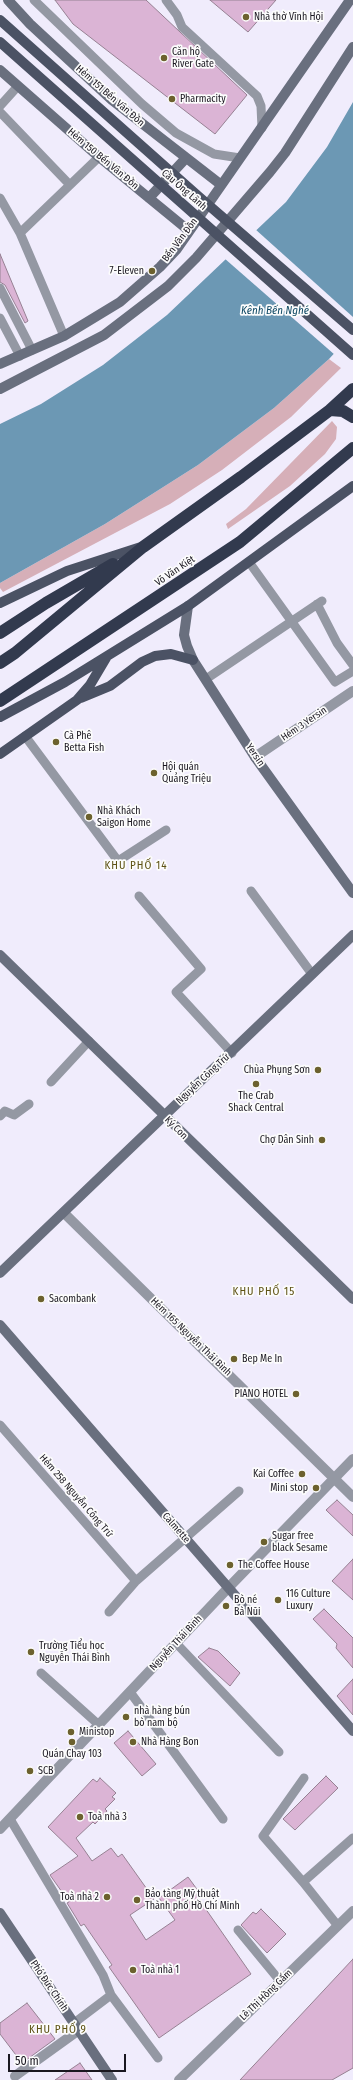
<!DOCTYPE html>
<meta charset="utf-8">
<style>
body{margin:0}
#map{position:relative;width:353px;height:2080px;overflow:hidden;background:#f0ecfc;font-family:"Fira Sans Condensed",sans-serif}
canvas{display:block}
.scale{position:absolute;left:8px;top:2054px;width:118px;height:18px;box-sizing:border-box;border:2px solid #1a1720;border-top:0;padding-left:5px;font-size:12px;line-height:14px;white-space:nowrap;color:#1a1720;-webkit-text-stroke:3px #fcfcfc;paint-order:stroke}
</style>
<div id="map">
<canvas width="353" height="2080"></canvas>
<div class="scale">50 m</div>
</div>
<script>
const ctx = document.querySelector('canvas').getContext('2d');
ctx.lineJoin = 'round';
function fillPath(path, color) { ctx.fillStyle = color; ctx.fill(path, 'evenodd'); }
const shape = rows => new Path2D(rows.map(r => 'M' + r).join(''));
function strokePath(path, color, width, dash) { ctx.strokeStyle = color; ctx.lineWidth = width; ctx.lineCap = dash ? 'butt' : 'round'; ctx.setLineDash(dash || []); ctx.stroke(path); }
function label(font, color, halo, rows, align = 'center') {
  ctx.font = font + ' "Fira Sans Condensed",sans-serif'; ctx.lineWidth = 3.5; ctx.setLineDash([]); ctx.textBaseline = 'middle'; ctx.strokeStyle = halo; ctx.fillStyle = color; for (const [text, x, y, turn = 0] of rows) {
    ctx.save(); ctx.translate(x, y); ctx.rotate((+turn || 0) * Math.PI / 180); ctx.textAlign = isNaN(turn) ? turn : align; if (halo) ctx.strokeText(text, 0, 0); ctx.fillText(text, 0, 0); ctx.restore();
  }
}
fillPath(shape([
 [329,359,341,368,291,417,222,470,170,504,3,592,0,588,0,583,105,524,198,465,274,408],
 [332,421,337,427,336,439,325,454,290,486,228,529,226,524,246,509]
]), '#d6afb8');
fillPath(shape([
 [353,102,353,333,329,359,274,408,198,465,105,524,0,583,0,424,41,404,103,365,167,315,286,202,327,147]
]), '#6c98b4');
fillPath(shape([
 [255,229,353,317,353,336,335,355,224,258]
]), '#f0ecfc');
const building = shape([
 [55,0,146,0,247,95,215,134,73,24,55,0],
 [210,0,276,0,248,32,210,0],
 [0,254,28,321,25,323,5,285,0,282,0,254],
 [337,1500,353,1515,353,1536,326,1510,337,1500],
 [353,1559,353,1600,332,1581,353,1559],
 [324,1609,353,1638,353,1668,336,1648,337,1644,313,1619,324,1609],
 [209,1648,218,1651,240,1673,230,1686,198,1657,209,1648],
 [353,1679,353,1715,337,1696,353,1679],
 [128,1731,156,1764,142,1776,114,1743,128,1731],
 [326,1776,338,1788,295,1830,283,1819,326,1776],
 [100,1778,116,1793,112,1797,115,1799,105,1809,107,1811,95,1824,93,1822,76,1838,92,1861,111,1848,118,1857,122,1854,154,1899,130,1915,146,1940,175,1920,159,1898,188,1877,199,1892,196,1895,251,1974,159,2038,109,1967,112,1965,84,1924,81,1926,75,1916,67,1903,69,1902,50,1875,78,1856,48,1827,93,1779,97,1782,100,1778],
 [261,1909,286,1934,267,1953,241,1925,253,1912,256,1914,261,1909],
 [353,1959,353,2068,332,2080,240,2080,353,1959],
 [27,2003,55,2039,22,2063,0,2034,0,2023,27,2003],
 [80,2063,92,2080,55,2080,80,2063]
]);
fillPath(building, '#dbb4d5');
strokePath(building, '#968193', 1);
strokePath(shape([
 [34,0,142,104,176,133,214,154,240,158],
 [166,0,177,15,182,27,257,96,261,106,262,128],
 [0,106,18,86],
 [0,112,70,185],
 [0,198,20,233,64,336],
 [20,233,99,157],
 [0,288,32,350],
 [0,318,20,356],
 [249,562,335,682,353,671],
 [317,604,337,643,353,665],
 [206,679,322,601],
 [25,736,118,861,166,830],
 [251,891,312,974],
 [139,896,201,969,176,992,232,1053],
 [51,1082,89,1041],
 [0,1116,5,1111,14,1115,29,1104],
 [0,1425,136,1581],
 [109,1612,136,1581,239,1491],
 [176,1643,279,1752],
 [41,1673,99,1725],
 [130,1692,223,1819],
 [10,1819,103,1975,111,1995,158,2058],
 [303,1882,263,1836,304,1778],
 [338,1926,303,1882,353,1838],
 [238,1930,280,1981],
 [74,2023,111,1995]
]), '#9498a3', 9);
strokePath(shape([
 [255,757,353,691],
 [64,1213,353,1497],
 [0,1829,229,1587,353,1459],
 [15,2076,79,2030],
 [179,2080,353,1911]
]), '#9498a3', 10);
strokePath(shape([
 [8,0,30,24,112,100,220,184],
 [0,70,99,157,188,230],
 [149,198,186,158],
 [0,364,64,336,120,302,160,267,177,249,350,0],
 [0,389,104,335,168,286,196,258,270,172,285,153,353,47],
 [188,606,184,635,187,646,193,660,255,757,353,893],
 [0,955,353,1299],
 [0,1273,353,935],
 [0,1325,353,1731],
 [0,1913,112,2080]
]), '#696f7e', 10);
strokePath(shape([
 [0,603,67,571,141,547],
 [81,698,110,686,142,662,155,656,171,654,193,660],
 [0,717,65,682,188,606,353,486],
 [0,754,77,700,90,685,106,658]
]), '#4b5264', 10);
strokePath(shape([
 [330,410,343,411,353,417],
 [0,633,46,603,113,564],
 [0,663,15,653,143,547,241,477,330,410,353,389],
 [0,701,240,542,353,448]
]), '#323a4e', 12);
strokePath(shape([
 [0,20,198,196,353,330],
 [0,42,353,355]
]), '#4b5264', 10);
for (const [x, y, r, color] of [
 [246,17,4,"#6c612e"],
 [164,58,4,"#6c612e"],
 [172,99,4,"#6c612e"],
 [152,271,4,"#6c612e"],
 [56,742,4,"#6c612e"],
 [154,773,4,"#6c612e"],
 [89,817,4,"#6c612e"],
 [318,1070,4,"#6c612e"],
 [256,1084,4,"#6c612e"],
 [322,1140,4,"#6c612e"],
 [41,1299,4,"#6c612e"],
 [234,1359,4,"#6c612e"],
 [296,1394,4,"#6c612e"],
 [302,1474,4,"#6c612e"],
 [316,1488,4,"#6c612e"],
 [264,1542,4,"#6c612e"],
 [230,1565,4,"#6c612e"],
 [278,1600,4,"#6c612e"],
 [226,1606,4,"#6c612e"],
 [31,1652,4,"#6c612e"],
 [126,1717,4,"#6c612e"],
 [71,1732,4,"#6c612e"],
 [72,1742,4,"#6c612e"],
 [133,1742,4,"#6c612e"],
 [30,1771,4,"#6c612e"],
 [80,1817,4,"#6c612e"],
 [107,1897,4,"#6c612e"],
 [137,1900,4,"#6c612e"],
 [133,1970,4,"#6c612e"]
]) { const dot = new Path2D(); dot.arc(x, y, r, 0, 2 * Math.PI); ctx.fillStyle = color; ctx.fill(dot); strokePath(dot, '#fcfcfc', 1.5); }
label('10px', '#1a1720', '#fcfcfc', [
 ["Nhà thờ Vĩnh Hội",254,17],
 ["Căn hộ",172,52],
 ["River Gate",172,64],
 ["Pharmacity",180,99],
 ["7-Eleven",144,271,"right"],
 ["Cà Phê",64,736],
 ["Betta Fish",64,748],
 ["Hội quán",162,767],
 ["Quảng Triệu",162,779],
 ["Nhà Khách",97,811],
 ["Saigon Home",97,823],
 ["Chùa Phụng Sơn",310,1070,"right"],
 ["The Crab",256,1096,"center"],
 ["Shack Central",256,1108,"center"],
 ["Chợ Dân Sinh",314,1140,"right"],
 ["Sacombank",49,1299],
 ["Bep Me In",242,1359],
 ["PIANO HOTEL",288,1394,"right"],
 ["Kai Coffee",294,1474,"right"],
 ["Mini stop",308,1488,"right"],
 ["Sugar free",272,1536],
 ["black Sesame",272,1548],
 ["The Coffee House",238,1565],
 ["116 Culture",286,1594],
 ["Luxury",286,1606],
 ["Bò né",234,1600],
 ["Bà Nũi",234,1612],
 ["Trường Tiểu học",39,1646],
 ["Nguyễn Thái Bình",39,1658],
 ["nhà hàng bún",134,1711],
 ["bò nam bộ",134,1723],
 ["Ministop",79,1732],
 ["Nhà Hàng Bon",141,1742],
 ["Quán Chay 103",72,1754,"center"],
 ["SCB",38,1771],
 ["Toà nhà 3",88,1817],
 ["Bảo tàng Mỹ thuật",145,1894],
 ["Thành phố Hồ Chí Minh",145,1906],
 ["Toà nhà 2",99,1897,"right"],
 ["Toà nhà 1",141,1970]
], 'left');
label('10px', '#1a1720', '#fcfcfc', [
 ["Hẻm 151 Bến Vân Đồn",110,96,41],
 ["Hẻm 150 Bến Vân Đồn",103,159,40],
 ["Cầu Ông Lãnh",184,190,41],
 ["Bến Vân Đồn",180,240,-53],
 ["Võ Văn Kiệt",175,571,-34],
 ["Hẻm 3 Yersin",304,724,-34],
 ["Yersin",255,755,56],
 ["Nguyễn Công Trứ",203,1079,-43],
 ["Ký Con",176,1128,45],
 ["Hẻm 165 Nguyễn Thái Bình",191,1337,44],
 ["Hẻm 258 Nguyễn Công Trứ",76,1496,49],
 ["Calmette",176,1528,49],
 ["Nguyễn Thái Bình",176,1643,-47],
 ["Phó Đức Chính",49,1986,56],
 ["Lê Thị Hồng Gấm",266,1995,-44]
]);
label('italic 11px', '#0e4864', '#fcfcfc', [
 ["Kênh Bến Nghé",275,311]
]);
ctx.letterSpacing = '1px';
label('11px', '#5e5214', '#fcfcfc', [
 ["KHU PHỐ 14",136,866],
 ["KHU PHỐ 15",264,1292],
 ["KHU PHỐ 9",58,2030]
]);
ctx.letterSpacing = '0px';
</script>
